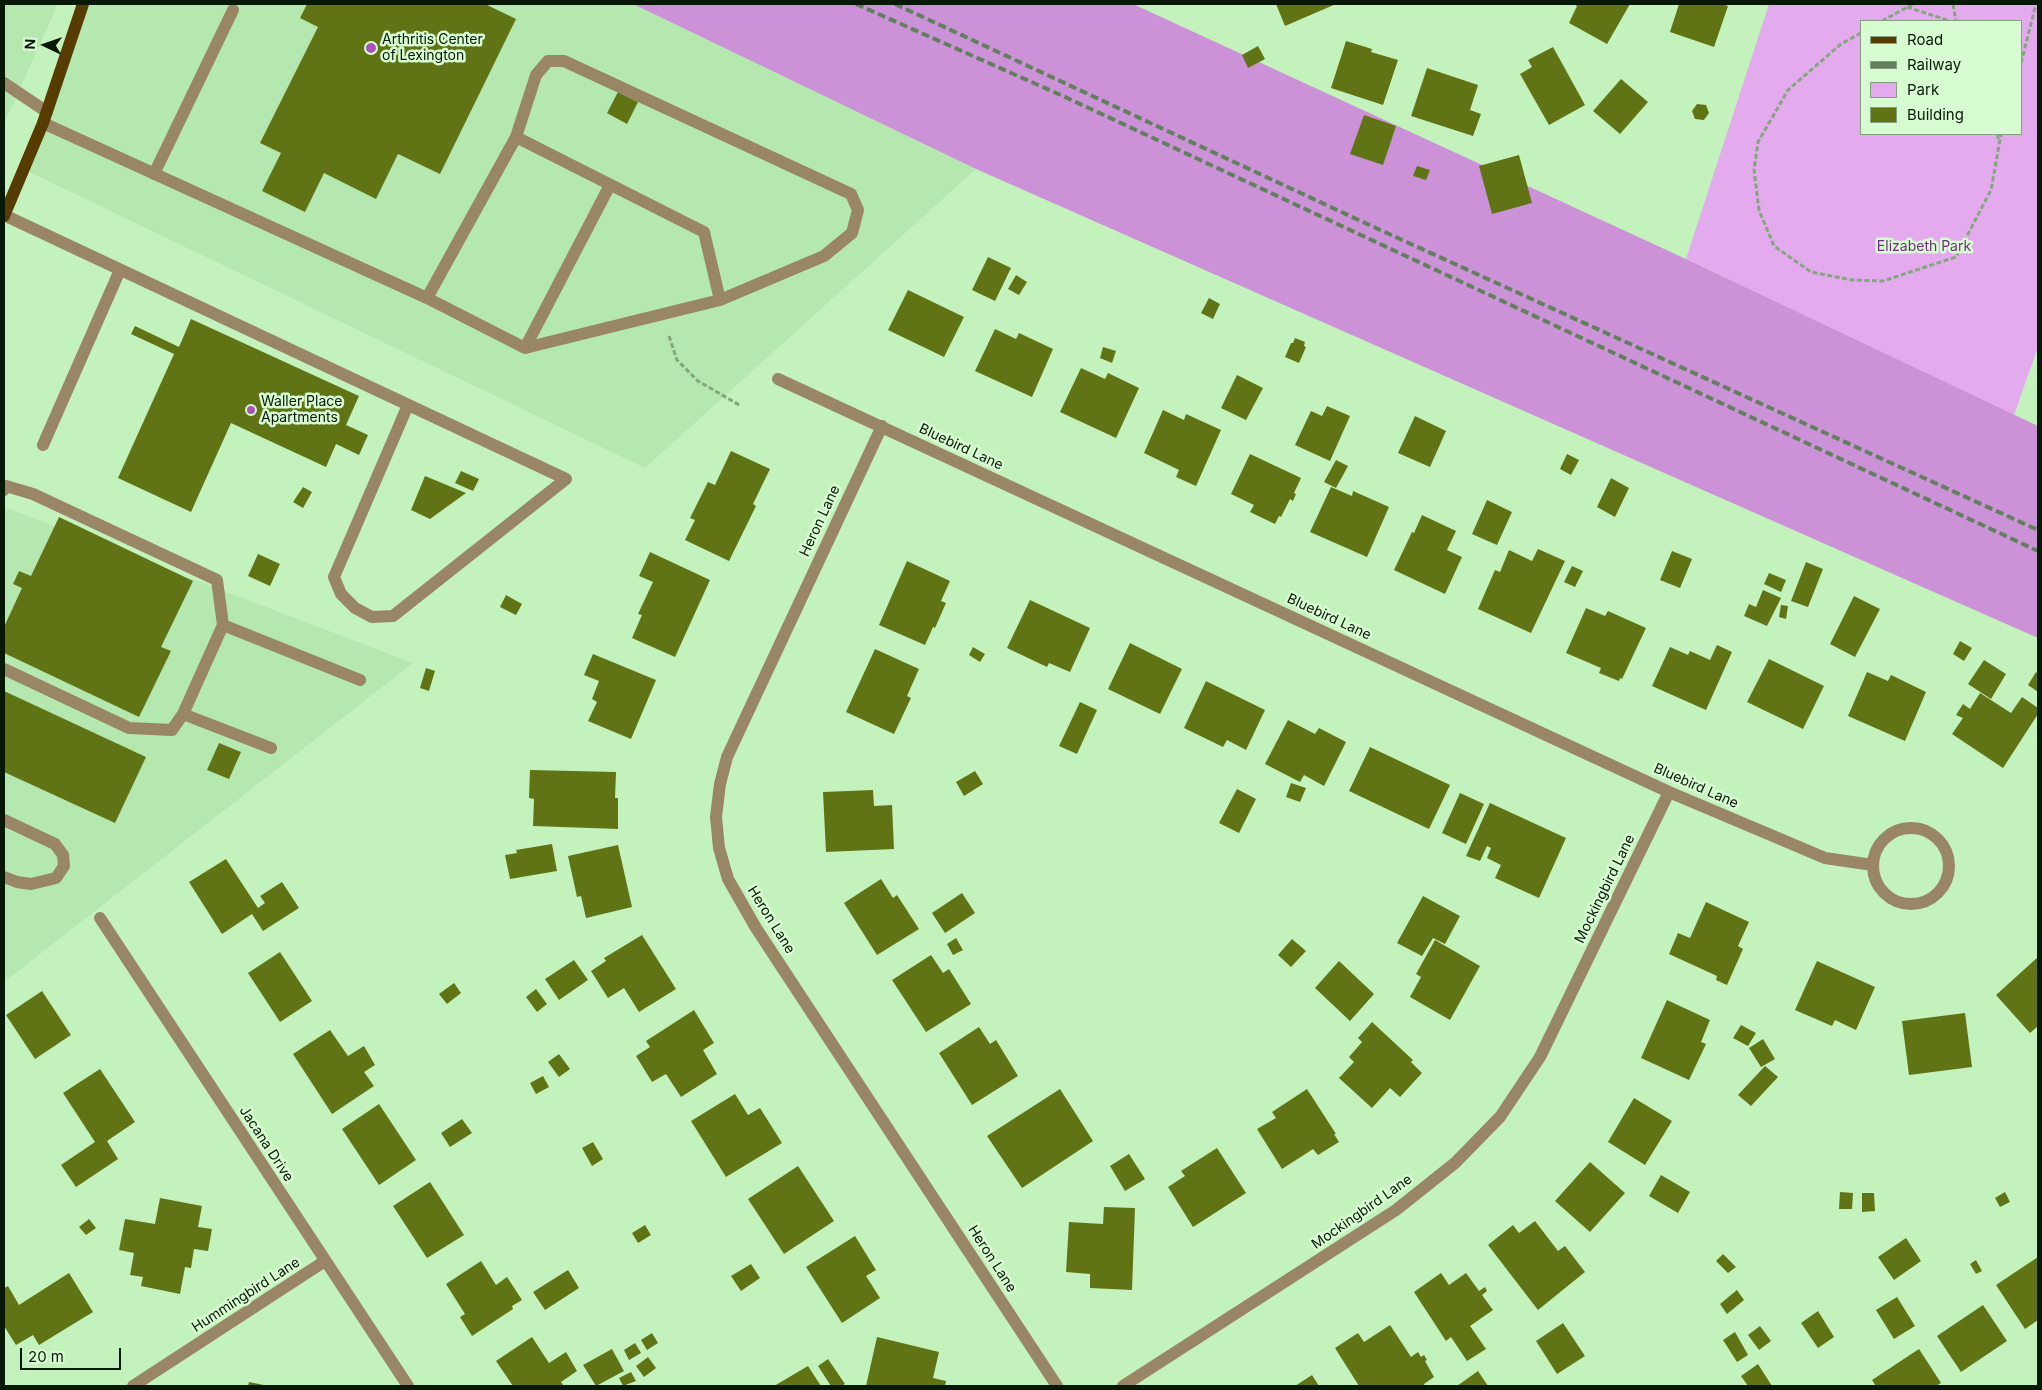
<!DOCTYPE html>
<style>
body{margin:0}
#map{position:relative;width:2042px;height:1390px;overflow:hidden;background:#c4f2bd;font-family:Inter,sans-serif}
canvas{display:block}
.frame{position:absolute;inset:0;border:5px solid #081806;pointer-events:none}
.legend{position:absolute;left:1860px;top:20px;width:162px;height:115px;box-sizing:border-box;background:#d8fcd2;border:1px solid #85a180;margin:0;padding:6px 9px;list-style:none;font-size:15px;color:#081806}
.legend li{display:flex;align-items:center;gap:10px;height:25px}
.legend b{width:25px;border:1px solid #85a180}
.north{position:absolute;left:20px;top:20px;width:50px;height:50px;-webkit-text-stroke:4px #d8fcd2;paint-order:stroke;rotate:273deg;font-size:14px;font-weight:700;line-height:20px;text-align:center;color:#081806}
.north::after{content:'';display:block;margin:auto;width:18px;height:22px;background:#081806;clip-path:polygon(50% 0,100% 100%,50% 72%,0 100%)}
.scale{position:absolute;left:20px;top:1348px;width:101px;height:22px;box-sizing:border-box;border:2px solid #081806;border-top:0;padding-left:6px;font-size:15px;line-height:18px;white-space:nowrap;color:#081806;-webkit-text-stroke:4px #d8fcd2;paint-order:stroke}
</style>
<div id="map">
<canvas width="2042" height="1390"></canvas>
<div class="frame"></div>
<ul class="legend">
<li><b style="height:6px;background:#563c00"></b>Road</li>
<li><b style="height:6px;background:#62805d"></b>Railway</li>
<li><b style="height:14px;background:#e3abed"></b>Park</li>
<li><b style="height:14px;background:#607416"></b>Building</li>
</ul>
<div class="north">N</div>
<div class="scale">20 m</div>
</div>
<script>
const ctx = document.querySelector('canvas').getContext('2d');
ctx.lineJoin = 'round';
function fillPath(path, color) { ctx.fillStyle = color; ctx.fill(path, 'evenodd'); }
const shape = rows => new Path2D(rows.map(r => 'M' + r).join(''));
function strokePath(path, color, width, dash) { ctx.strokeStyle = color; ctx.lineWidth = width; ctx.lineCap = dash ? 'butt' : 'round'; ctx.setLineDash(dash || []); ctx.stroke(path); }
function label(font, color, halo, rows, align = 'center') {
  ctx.font = font + ' Inter,sans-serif'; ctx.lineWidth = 5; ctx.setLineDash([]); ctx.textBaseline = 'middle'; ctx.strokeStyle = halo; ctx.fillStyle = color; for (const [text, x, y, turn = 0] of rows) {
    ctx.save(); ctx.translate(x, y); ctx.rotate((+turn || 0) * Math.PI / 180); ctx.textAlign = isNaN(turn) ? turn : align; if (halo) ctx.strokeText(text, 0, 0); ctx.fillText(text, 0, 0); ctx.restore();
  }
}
fillPath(shape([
 [4,4,58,4,4,124],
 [81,4,633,4,976,169,645,468,23,169],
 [4,507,413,663,4,982]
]), '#b5e8ae');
fillPath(shape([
 [1769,4,2038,4,2038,347,2014,415,1686,259],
 [1861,21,2021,21,2021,134,1861,134]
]), '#e3abed');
fillPath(shape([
 [633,4,1133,4,1686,259,2038,426,2038,638,976,169]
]), '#cc92d7');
fillPath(shape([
 [307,4,485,4,516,19,440,174,398,154,376,199,324,173,305,212,262,191,281,153,260,143,318,27,300,18],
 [1276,4,1336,4,1285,26],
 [1573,4,1630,4,1607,44,1569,23,1577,6],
 [1679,4,1722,4,1728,6,1714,47,1670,32],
 [1346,41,1372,49,1371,52,1398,60,1383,105,1331,88],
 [1258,46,1265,59,1248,68,1242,55],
 [1553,47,1585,105,1549,125,1520,74,1532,67,1528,60],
 [1427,68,1478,85,1470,110,1481,114,1473,136,1411,116],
 [1621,79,1648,102,1620,134,1593,111],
 [618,92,638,102,627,124,607,113],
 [1697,104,1706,105,1709,113,1704,120,1695,119,1692,111],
 [1364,115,1396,126,1383,165,1350,154],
 [1519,155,1532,203,1492,214,1479,166],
 [1417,166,1430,170,1426,180,1413,176],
 [988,257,1011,268,995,301,972,290],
 [1016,275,1027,282,1019,295,1008,289],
 [908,290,964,317,944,357,888,330],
 [1209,298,1220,304,1213,319,1201,313],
 [191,319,359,396,346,425,368,435,359,455,336,444,326,467,231,423,191,512,118,478,174,354,131,334,135,326,179,347],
 [995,329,1016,339,1019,333,1053,349,1032,397,975,371],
 [1295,338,1305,342,1304,346,1306,347,1299,363,1285,357,1291,343,1293,343],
 [1103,347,1116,351,1112,363,1100,358],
 [1081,368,1105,379,1108,373,1139,388,1116,438,1060,412],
 [1237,375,1263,388,1246,420,1221,408],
 [1327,406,1350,416,1330,461,1295,445,1311,411,1322,416],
 [1163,410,1184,420,1186,414,1221,430,1196,486,1176,477,1179,470,1144,453],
 [1415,416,1446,431,1430,467,1398,453],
 [731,451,770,469,753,504,756,506,729,561,685,540,695,520,690,518,708,482,715,485],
 [1250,454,1301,478,1294,493,1296,494,1293,501,1290,499,1281,517,1279,516,1275,524,1250,512,1254,505,1231,494],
 [1567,454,1579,460,1571,475,1560,469],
 [1336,460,1348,466,1336,488,1324,482],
 [461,471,479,479,473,491,455,483],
 [425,476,466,493,430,519,411,510],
 [1611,478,1629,488,1615,517,1597,507],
 [303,487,312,492,303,508,293,502],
 [1331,487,1352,496,1353,491,1389,507,1367,557,1310,532],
 [1487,500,1512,512,1497,545,1472,534],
 [1422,515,1456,531,1447,550,1462,557,1445,594,1394,570,1412,532,1414,533],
 [59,517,193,581,161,647,171,651,139,717,4,653,4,627,22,588,13,584,19,571,31,576],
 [1538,549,1565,561,1531,633,1478,609,1495,570,1500,572,1509,550,1532,561],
 [1672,551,1692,559,1680,588,1660,580],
 [650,552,710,580,675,657,632,638,642,615,638,614,653,582,639,576],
 [258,554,280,564,270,586,248,576],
 [907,561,950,581,941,601,946,603,935,628,933,627,925,645,879,625],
 [1806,562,1823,569,1808,607,1791,601],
 [1572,566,1583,571,1575,587,1564,582],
 [1769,573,1786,580,1781,592,1764,584],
 [1763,590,1781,598,1767,626,1744,616,1749,604,1756,607],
 [506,595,522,604,516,615,500,607],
 [1854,596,1880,609,1855,657,1830,644],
 [1030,600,1090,628,1070,672,1049,663,1047,667,1007,648],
 [1781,605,1788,606,1786,619,1779,617],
 [1586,608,1605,616,1608,611,1646,628,1622,679,1620,678,1619,681,1599,673,1601,668,1566,653],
 [1960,641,1972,648,1964,661,1953,654],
 [1130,643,1182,669,1160,714,1108,689],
 [1717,645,1732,652,1706,710,1652,686,1670,647,1688,655,1690,651,1710,660],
 [973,647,985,654,980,662,969,655],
 [875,649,919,669,907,696,911,698,894,734,846,712],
 [593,654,656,680,631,739,588,721,597,702,592,699,599,681,584,675],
 [1769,659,1824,686,1803,729,1747,702],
 [1984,660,2006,674,1991,699,1968,684],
 [426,668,435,671,429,691,420,688],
 [1867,672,1888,681,1891,675,1926,692,1905,741,1848,716],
 [2036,672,2038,674,2038,692,2028,685],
 [1206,681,1265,710,1246,750,1227,740,1223,747,1184,728],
 [4,691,146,757,115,823,4,772],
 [1980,693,2011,713,2022,697,2038,708,2038,714,2003,768,1952,734,1963,718,1956,715,1963,704,1970,709],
 [1080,702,1097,710,1077,754,1059,746],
 [1288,720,1315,734,1319,728,1346,742,1324,786,1304,775,1300,782,1265,764],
 [219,743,241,752,229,779,207,770],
 [1370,747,1450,785,1429,829,1349,791],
 [530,770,616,772,615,798,618,798,618,829,533,826,534,799,529,798],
 [975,771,983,784,964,796,956,782],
 [1291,783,1306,788,1300,802,1286,797],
 [1237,789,1256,799,1239,833,1219,823],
 [873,790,874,806,892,805,894,849,826,852,823,792],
 [1460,793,1484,804,1466,844,1442,833],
 [1490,803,1566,838,1539,898,1495,878,1501,865,1487,858,1491,848,1487,846,1480,861,1466,856],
 [552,844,557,871,510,879,505,855,517,853,516,850],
 [618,845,632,907,586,918,581,896,577,897,568,856],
 [226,859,258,908,265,903,260,896,282,882,299,908,263,931,252,914,222,934,189,882],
 [881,879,893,898,897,895,919,929,877,955,844,903],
 [962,893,975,913,945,933,932,913],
 [1423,896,1460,916,1445,944,1433,938,1422,956,1397,943],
 [1706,902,1749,922,1738,946,1743,949,1727,985,1716,980,1717,976,1669,954,1678,933,1690,938],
 [642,935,676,989,639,1012,624,988,608,998,591,971,606,961,604,958],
 [956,938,963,950,953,955,947,944],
 [1292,939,1306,951,1291,967,1278,955],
 [1435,940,1480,966,1450,1020,1410,997,1421,977,1416,974],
 [280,952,312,1001,280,1022,248,973],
 [931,955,943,973,949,969,971,1004,926,1032,892,980],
 [2038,957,2038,1026,2030,1033,1996,995],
 [574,960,588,980,559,1000,545,979],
 [1339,961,1374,994,1350,1021,1315,988],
 [1817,961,1875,987,1856,1030,1835,1020,1832,1026,1795,1010],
 [454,983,461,993,447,1004,439,994],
 [536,989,547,1004,537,1012,526,997],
 [42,991,71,1035,35,1059,6,1015],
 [1667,1000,1710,1020,1701,1042,1706,1044,1689,1080,1641,1058],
 [694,1010,714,1043,703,1050,717,1074,681,1097,666,1074,652,1082,636,1056,650,1047,646,1041],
 [1965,1013,1972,1067,1909,1075,1902,1021],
 [1372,1022,1413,1060,1411,1062,1422,1073,1400,1097,1390,1088,1372,1108,1339,1078,1354,1062,1349,1057,1362,1042,1358,1038],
 [1741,1025,1756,1033,1748,1046,1733,1038],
 [979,1027,990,1044,996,1040,1018,1076,972,1105,939,1053],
 [330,1030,348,1056,364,1046,375,1065,364,1072,374,1086,332,1114,293,1054],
 [1763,1039,1775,1059,1761,1067,1749,1048],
 [559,1054,570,1069,559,1077,548,1062],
 [1765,1066,1778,1077,1751,1106,1738,1095],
 [100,1069,135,1122,107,1141,118,1159,76,1187,61,1165,95,1142,63,1093],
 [543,1076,549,1087,536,1094,530,1083],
 [1060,1089,1093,1141,1022,1188,987,1136],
 [1307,1089,1336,1134,1334,1134,1339,1142,1318,1155,1313,1149,1282,1169,1257,1129,1276,1118,1272,1112],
 [735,1094,748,1115,760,1108,782,1143,726,1177,691,1121],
 [1634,1098,1672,1121,1645,1165,1608,1142],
 [379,1104,416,1160,379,1185,342,1129],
 [462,1119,472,1133,450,1147,441,1133],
 [593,1142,603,1159,592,1166,582,1148],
 [1217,1148,1246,1193,1193,1227,1168,1187,1185,1176,1181,1171],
 [1129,1154,1145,1179,1125,1191,1110,1166],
 [1590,1162,1625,1193,1590,1232,1555,1201],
 [798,1166,834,1221,784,1254,748,1199],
 [1661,1175,1690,1192,1678,1213,1649,1196],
 [430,1182,464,1235,427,1258,393,1206],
 [1840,1192,1853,1193,1852,1209,1839,1209],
 [2005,1192,2010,1202,2000,1207,1995,1198],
 [1862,1193,1874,1193,1875,1211,1862,1212],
 [160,1198,202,1206,198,1227,212,1229,208,1251,194,1249,191,1268,185,1267,180,1294,141,1286,143,1277,130,1275,134,1253,119,1250,125,1219,155,1224],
 [1104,1207,1135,1208,1132,1290,1090,1288,1090,1274,1066,1272,1069,1222,1103,1224],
 [89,1219,96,1228,86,1235,79,1227],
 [1535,1221,1558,1251,1565,1246,1585,1272,1538,1310,1488,1245,1513,1225,1519,1233],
 [645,1225,651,1235,638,1243,632,1233],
 [855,1236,876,1270,866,1276,880,1298,842,1323,806,1267],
 [1906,1238,1921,1261,1894,1280,1878,1257],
 [1723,1254,1736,1267,1728,1273,1716,1261],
 [2038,1257,2038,1320,2025,1329,1996,1285],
 [1976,1260,1982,1271,1976,1274,1970,1264],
 [481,1261,496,1285,507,1277,522,1300,512,1306,513,1309,472,1336,460,1317,465,1314,446,1284],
 [751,1264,760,1278,741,1291,731,1276],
 [568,1270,579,1288,545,1310,533,1292],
 [69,1273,93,1312,39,1345,33,1335,16,1345,4,1326,4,1288,8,1286,19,1305],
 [1441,1273,1449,1285,1466,1273,1479,1291,1485,1287,1487,1291,1482,1295,1493,1310,1470,1326,1486,1349,1467,1361,1451,1337,1446,1341,1414,1292],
 [1737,1290,1744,1300,1727,1314,1720,1304],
 [1897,1297,1915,1326,1894,1339,1876,1310],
 [1983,1305,2007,1341,1961,1372,1937,1336],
 [1818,1311,1834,1337,1818,1348,1801,1323],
 [1563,1323,1585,1356,1557,1374,1536,1341],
 [1390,1325,1411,1357,1418,1352,1421,1357,1424,1355,1427,1360,1425,1361,1434,1377,1424,1384,1425,1386,1359,1386,1335,1348,1358,1333,1364,1342],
 [1760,1326,1771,1341,1759,1350,1748,1335],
 [1735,1332,1748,1355,1737,1362,1723,1340],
 [652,1333,658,1343,647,1350,641,1340],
 [532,1337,549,1363,566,1352,577,1371,561,1382,564,1386,513,1386,496,1361],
 [877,1337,939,1352,933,1378,946,1381,945,1386,866,1386],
 [635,1343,641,1353,629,1360,624,1350],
 [612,1349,624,1371,596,1386,583,1365],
 [1919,1349,1941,1383,1936,1386,1876,1386,1872,1380],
 [648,1357,656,1368,644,1377,636,1366],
 [828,1359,845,1384,841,1386,831,1386,818,1366],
 [1758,1364,1772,1386,1748,1386,1741,1376],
 [808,1366,821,1386,774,1386],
 [1478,1371,1488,1386,1457,1386],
 [631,1372,636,1381,623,1386,619,1378],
 [1312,1375,1319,1386,1295,1386],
 [249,1382,264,1385,264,1386,248,1386]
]), '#607416');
strokePath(shape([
 [1953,4,1956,21],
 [1907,7,1950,21],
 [1882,21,1913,4],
 [1861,33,1841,44,1788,90,1758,142,1754,170,1759,210,1774,246,1811,272,1852,280,1883,281,1956,257,1991,190,2001,134],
 [2021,63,2036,4],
 [1998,134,1998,142],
 [669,336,677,360,698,381,741,406]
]), '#83a67d', 3, [5, 2.5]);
strokePath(shape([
 [4,83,47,112],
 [43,123,427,298,525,348,720,300,704,232,516,137,427,298],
 [516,137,536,75,548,61,564,61,851,194,858,210,852,233,824,256,720,300],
 [154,174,233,10],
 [4,215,566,479,393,616,372,617,355,608,341,594,334,577,408,405],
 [525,348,610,185],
 [778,379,1669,792,1825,858,1873,865],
 [882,426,727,757,720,784,716,817,719,848,728,879,756,928,1057,1386],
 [43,445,120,270],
 [4,490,6,486,33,494,217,580,223,625,183,714,172,730,129,728,4,669],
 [223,625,360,680],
 [183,714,271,748],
 [4,820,55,844,63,855,64,866,56,878,31,884,17,882,4,877],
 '1873 866a38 38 0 1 1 76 0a38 38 0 1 1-76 0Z',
 [100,918,408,1386],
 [133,1386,325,1261],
 [1123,1386,1396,1210,1455,1163,1500,1117,1540,1057,1669,792]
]), '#998665', 12);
strokePath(shape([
 [4,216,43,123,83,4]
]), '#563c00', 12);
strokePath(shape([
 [856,4,1063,96,2038,551],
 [895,4,1365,223,2038,530]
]), '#62805d', 4, [8, 4]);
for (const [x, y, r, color] of [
 [371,48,6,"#ab51bc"],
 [251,410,5,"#ab51bc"]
]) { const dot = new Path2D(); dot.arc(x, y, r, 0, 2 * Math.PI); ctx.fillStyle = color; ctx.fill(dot); strokePath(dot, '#d8fcd2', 2); }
label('14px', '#081806', '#d8fcd2', [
 ["Arthritis Center",382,40],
 ["of Lexington",382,56],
 ["Waller Place",261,402],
 ["Apartments",261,418]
], 'left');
label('14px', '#732d80', '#d8fcd2', [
 ["Elizabeth Park",1924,247]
]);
label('14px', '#081806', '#d8fcd2', [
 ["Bluebird Lane",961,447,25],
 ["Heron Lane",820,521,-65],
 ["Bluebird Lane",1329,617,25],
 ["Bluebird Lane",1696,786,24],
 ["Mockingbird Lane",1605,889,-64],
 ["Heron Lane",771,920,58],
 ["Jacana Drive",266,1144,57],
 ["Mockingbird Lane",1362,1212,-35],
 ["Heron Lane",992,1259,57],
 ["Hummingbird Lane",246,1295,-33]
]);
</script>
